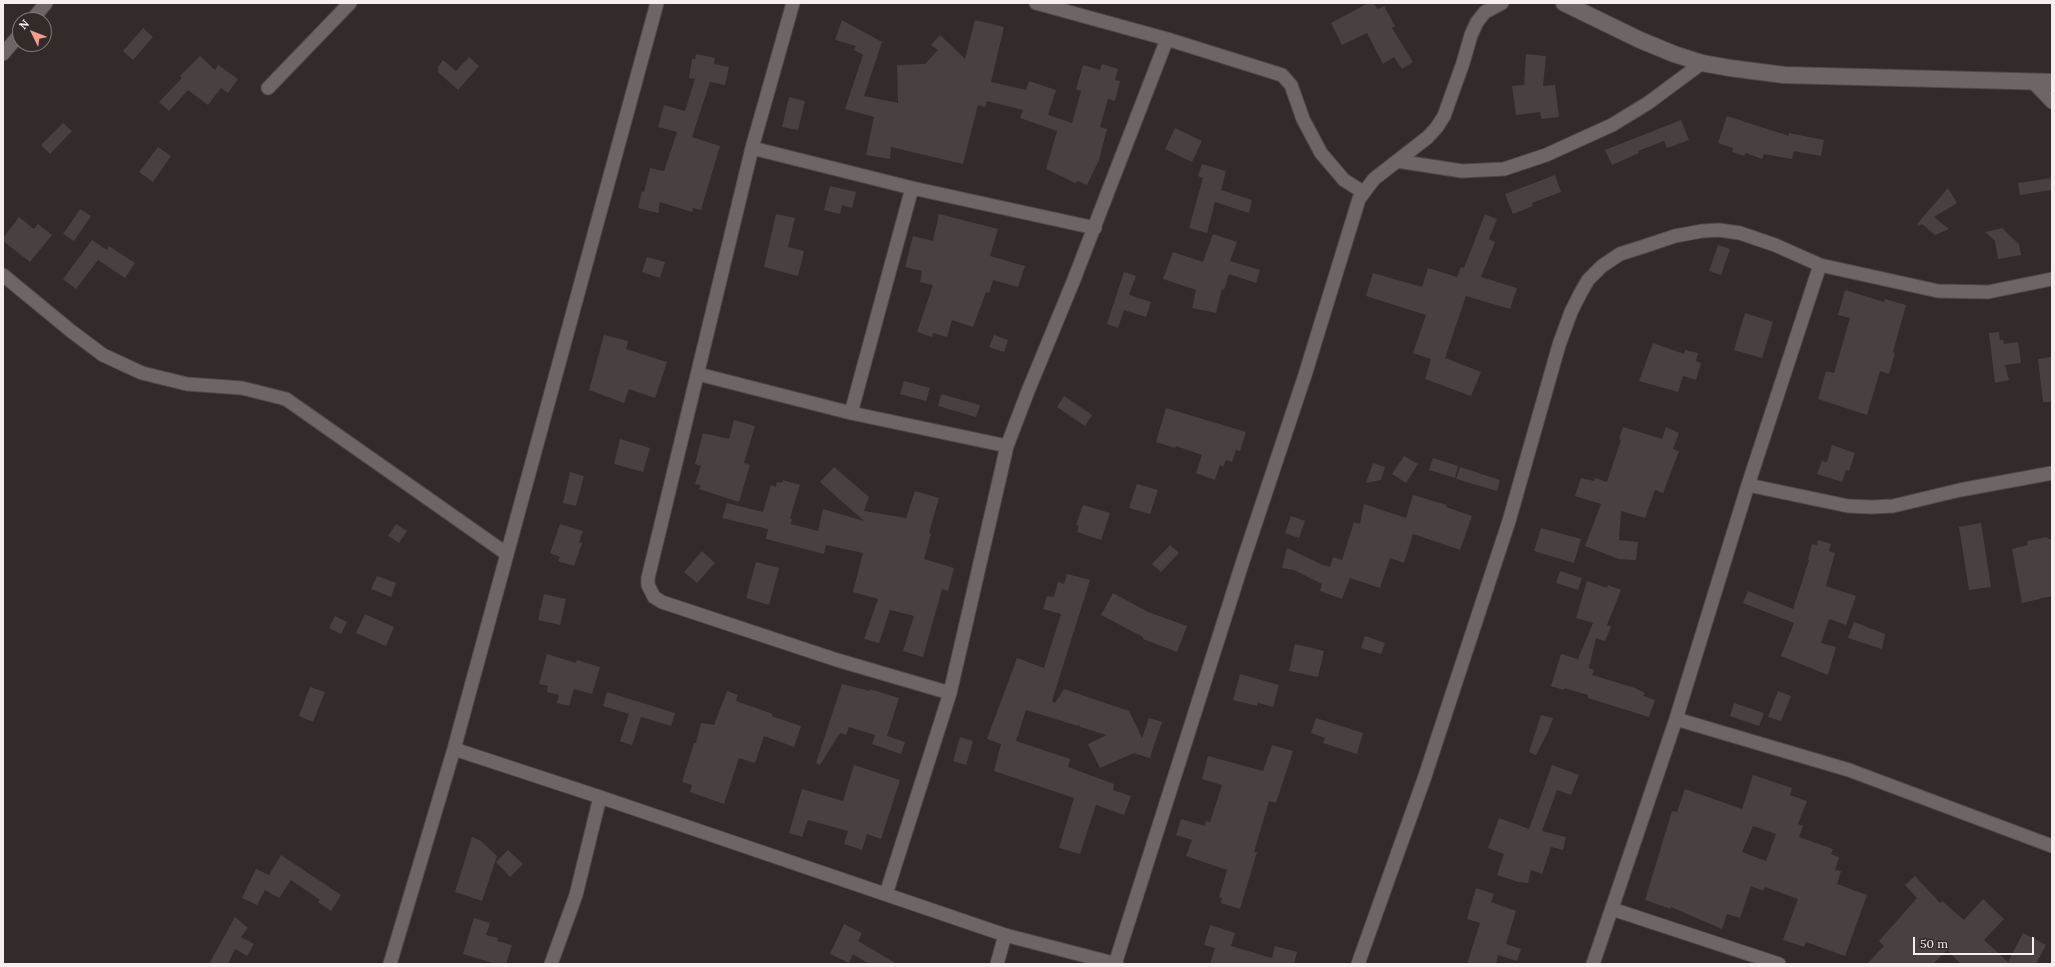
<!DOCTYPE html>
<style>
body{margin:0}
#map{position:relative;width:2055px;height:967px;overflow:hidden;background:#322b2a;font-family:Lora,serif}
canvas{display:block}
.frame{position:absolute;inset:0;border:4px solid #f5f0ef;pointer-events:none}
.north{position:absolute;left:12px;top:12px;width:40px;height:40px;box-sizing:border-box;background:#322b2a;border:1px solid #807a79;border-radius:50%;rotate:313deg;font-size:11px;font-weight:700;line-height:16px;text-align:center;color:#f5f0ef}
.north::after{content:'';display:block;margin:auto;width:14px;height:18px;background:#f59c90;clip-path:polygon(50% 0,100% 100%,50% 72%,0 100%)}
.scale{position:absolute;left:1913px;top:937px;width:121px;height:18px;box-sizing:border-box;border:2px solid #f5f0ef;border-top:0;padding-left:5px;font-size:12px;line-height:14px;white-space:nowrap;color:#f5f0ef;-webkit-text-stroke:3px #322b2a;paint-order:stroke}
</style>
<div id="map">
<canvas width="2055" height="967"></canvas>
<div class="frame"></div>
<div class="north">N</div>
<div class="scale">50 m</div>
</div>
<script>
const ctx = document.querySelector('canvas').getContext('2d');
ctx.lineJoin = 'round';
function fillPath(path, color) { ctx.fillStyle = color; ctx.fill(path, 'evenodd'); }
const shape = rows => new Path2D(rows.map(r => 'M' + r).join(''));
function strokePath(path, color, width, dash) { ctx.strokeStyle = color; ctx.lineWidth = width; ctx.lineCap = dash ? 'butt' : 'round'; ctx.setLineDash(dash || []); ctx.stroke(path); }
fillPath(shape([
 [1368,3,1373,3,1378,9,1384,6,1395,26,1392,28,1413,62,1402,69,1394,57,1383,64,1367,33,1342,45,1331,23],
 [842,20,882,42,864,96,898,103,897,65,925,64,938,50,931,45,940,35,965,59,975,20,1004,27,991,82,1026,90,1029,81,1056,90,1048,115,1072,123,1081,91,1076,89,1083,65,1100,70,1102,64,1118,69,1115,80,1120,81,1115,101,1108,99,1100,127,1107,129,1099,160,1087,185,1078,181,1075,183,1046,169,1057,131,1020,118,1023,110,987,101,985,107,978,105,963,164,891,147,890,159,866,155,874,117,845,109,863,55,854,50,856,46,835,40],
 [143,28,153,37,133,60,123,51],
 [696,54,715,58,714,64,729,67,725,85,710,82,692,137,720,146,701,210,693,208,692,212,660,202,658,213,638,208,642,191,644,192,650,168,664,171,677,132,658,127,664,105,685,111,695,79,689,78,692,59,695,59],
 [1526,54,1546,56,1543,86,1555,85,1559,117,1541,119,1540,112,1516,115,1512,86,1524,85],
 [200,56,215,70,218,65,238,79,228,93,221,88,208,105,188,90,169,111,159,102,182,78,180,76],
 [469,57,479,66,458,90,438,72,438,67,443,60,456,71],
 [789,97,805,101,798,130,782,127],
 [1727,116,1789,136,1789,133,1824,140,1821,156,1794,151,1792,159,1764,154,1762,159,1746,153,1744,156,1732,152,1733,148,1718,143],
 [1681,120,1689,140,1667,148,1664,141,1638,151,1639,153,1612,165,1605,150],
 [63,123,72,131,50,154,41,145],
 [1175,128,1202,141,1192,162,1165,149],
 [158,147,171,156,153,182,139,172],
 [1202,164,1226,171,1221,190,1252,200,1249,213,1215,202,1207,233,1189,228,1203,178,1198,176],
 [1555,175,1561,192,1532,203,1533,206,1513,214,1505,194],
 [2052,178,2052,190,2020,195,2018,183],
 [830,186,856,192,852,208,842,205,840,214,824,210],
 [1948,188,1957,203,1934,217,1949,229,1935,235,1922,224,1919,226,1917,224],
 [80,209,91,216,74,241,63,234],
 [776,214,795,218,788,247,804,251,798,276,764,267],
 [939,214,998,229,990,256,1025,266,1018,287,993,280,989,293,986,292,973,327,952,320,947,337,933,333,932,337,917,332,933,285,920,282,922,271,905,267,913,236,933,241],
 [1485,214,1497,219,1489,239,1495,242,1481,277,1517,288,1510,309,1466,296,1445,358,1481,372,1471,396,1425,379,1431,359,1413,353,1426,315,1366,296,1373,273,1422,287,1428,268,1457,277,1461,267,1464,268],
 [19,217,34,229,38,224,52,235,30,262,3,241,3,238],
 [2002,228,2019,244,2021,255,1998,259,1995,241,1985,232],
 [1213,234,1237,242,1230,261,1260,270,1256,283,1229,274,1224,290,1222,289,1216,313,1192,308,1196,290,1163,279,1173,252,1203,262],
 [92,240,107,250,109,246,135,263,125,278,98,260,76,289,63,279],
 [1718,245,1730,249,1721,275,1709,271],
 [647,257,665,262,660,278,642,272],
 [1124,272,1136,276,1129,295,1151,302,1146,317,1124,310,1118,328,1107,324],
 [1845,290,1884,302,1885,299,1906,305,1893,352,1895,353,1889,374,1880,371,1867,415,1818,399,1826,371,1834,373,1850,318,1838,315],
 [1745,313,1773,322,1762,358,1734,350],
 [1999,332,2000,340,2003,340,2004,344,2018,342,2021,363,2005,365,2009,380,1995,383,1989,333],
 [604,335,628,341,626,349,667,362,655,398,629,389,624,403,589,390],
 [994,335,1008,340,1004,352,989,347],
 [1653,343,1684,354,1685,350,1698,353,1696,361,1701,363,1696,380,1683,376,1678,392,1639,381],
 [2052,357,2052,402,2043,402,2038,359],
 [904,381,930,388,926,401,900,394],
 [941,394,980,405,976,417,938,406],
 [1064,396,1092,415,1085,426,1057,407],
 [1166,408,1246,432,1240,451,1236,450,1232,462,1226,460,1223,467,1220,465,1215,480,1196,473,1202,455,1176,446,1175,448,1156,442],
 [734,420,755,426,744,463,750,465,739,502,699,489,701,485,695,484,701,466,695,464,703,433,729,439],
 [1623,427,1662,439,1666,427,1679,433,1673,449,1679,451,1663,493,1655,490,1645,518,1621,511,1619,540,1638,542,1636,560,1619,559,1585,546,1601,504,1575,496,1581,478,1594,481,1595,478,1607,482,1621,440,1619,439],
 [620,439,650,448,643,472,614,464],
 [1832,445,1855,453,1849,471,1846,470,1842,482,1817,474,1822,461,1827,462],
 [1404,456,1418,464,1406,483,1392,474],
 [1433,458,1458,466,1455,478,1429,470],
 [1373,463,1385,467,1381,480,1366,483],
 [834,467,869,497,864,511,906,518,915,491,939,498,929,533,931,534,924,559,954,568,948,591,942,589,923,657,903,651,914,616,890,610,879,643,864,639,878,599,853,592,863,553,826,545,824,554,766,539,768,529,722,518,727,503,763,512,771,485,776,487,777,482,782,483,783,480,800,485,790,518,792,519,791,524,818,531,823,509,864,521,820,482],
 [1460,467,1500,480,1497,491,1456,479],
 [570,472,584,476,576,506,563,503],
 [1137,484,1158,490,1150,514,1129,508],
 [1413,495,1447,505,1446,507,1472,516,1460,550,1413,534,1404,563,1390,558,1380,588,1350,578,1342,599,1320,591,1322,584,1294,570,1282,568,1287,548,1323,565,1330,567,1333,557,1342,560,1354,522,1360,524,1364,504,1406,518],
 [1083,505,1110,513,1101,540,1077,532,1079,526,1076,525],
 [1291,516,1305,521,1299,538,1285,533],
 [1981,523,1991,587,1969,590,1959,527],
 [396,524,407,531,399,543,388,536],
 [560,524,583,531,579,542,582,543,574,566,558,561,560,557,550,553],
 [1541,528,1581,539,1574,563,1534,551],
 [2047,537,2048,539,2052,539,2052,596,2022,603,2012,549,2028,545,2027,541],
 [1818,540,1831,544,1829,551,1835,553,1826,586,1856,596,1846,625,1829,619,1821,643,1836,647,1828,675,1781,656,1794,623,1743,603,1748,591,1793,609,1809,560,1808,560,1812,544,1817,545],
 [1170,545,1179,553,1161,572,1152,564],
 [702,551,715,563,697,583,684,572],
 [756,562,779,568,769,605,746,598],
 [1560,571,1582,578,1578,590,1556,583],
 [1067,574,1090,580,1052,701,1055,703,1064,689,1129,711,1142,738,1149,718,1162,722,1150,757,1152,759,1134,753,1100,768,1088,744,1107,735,1080,727,1078,723,1078,726,1026,710,1016,741,1070,759,1068,767,1114,784,1113,790,1131,796,1124,815,1096,805,1080,854,1059,848,1074,798,994,771,1001,744,987,739,1017,658,1044,668,1061,614,1043,609,1047,596,1054,597,1058,582,1064,584],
 [377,576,396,583,391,597,371,589],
 [1587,581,1607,588,1608,585,1621,590,1607,625,1611,627,1605,641,1596,638,1589,668,1594,670,1592,675,1635,688,1645,693,1643,696,1655,700,1649,717,1588,698,1588,695,1564,688,1564,690,1551,686,1561,654,1578,659,1593,623,1576,618],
 [1113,593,1148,612,1187,626,1177,652,1143,639,1143,637,1101,615],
 [544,594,566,599,560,625,538,620],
 [365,614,394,627,386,646,356,633],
 [335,616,347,622,341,634,329,628],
 [1854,622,1885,634,1882,649,1848,638],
 [1365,636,1385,643,1381,654,1361,648],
 [1295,644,1324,651,1318,677,1289,671],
 [547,654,576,663,577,660,600,667,592,694,574,689,569,706,557,703,559,695,547,692,548,686,539,684],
 [1240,674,1279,685,1273,707,1258,703,1257,706,1233,700],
 [842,684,870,691,870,689,899,698,887,736,905,742,901,754,872,744,875,735,849,727,846,735,840,733,820,765,816,763],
 [310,687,325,692,313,722,299,716],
 [727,691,738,695,736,701,773,714,771,716,801,726,794,747,764,736,755,763,739,758,724,804,690,792,692,785,682,782,694,743,696,743,701,723,714,725],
 [1778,691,1791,696,1781,721,1768,717],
 [607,692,675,713,671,726,641,717,632,745,620,741,629,714,603,706],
 [1734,703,1764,713,1759,726,1730,716],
 [1541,715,1553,718,1548,732,1536,755,1529,752],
 [1316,718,1363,733,1357,754,1323,743,1325,738,1311,733],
 [960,737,973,741,966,765,953,761],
 [1272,745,1293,751,1276,803,1269,801,1254,852,1257,852,1240,909,1221,903,1222,898,1219,897,1227,870,1186,856,1192,840,1176,835,1181,819,1205,826,1206,821,1210,822,1222,785,1202,779,1208,756,1263,771],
 [854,765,900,780,881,839,867,834,862,850,844,844,848,831,808,820,802,837,789,833,802,789,843,801],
 [1552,765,1579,775,1571,795,1557,790,1542,831,1566,837,1563,850,1551,847,1542,874,1531,870,1528,883,1518,882,1497,875,1504,854,1488,848,1499,818,1529,829],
 [1753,775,1792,788,1790,795,1807,801,1798,824,1803,826,1799,837,1833,849,1831,854,1839,857,1835,870,1841,871,1837,884,1867,895,1845,956,1806,942,1804,947,1783,940,1798,899,1765,887,1763,891,1751,886,1740,918,1727,914,1722,929,1671,907,1671,909,1645,900,1672,811,1677,812,1685,789,1742,809],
 [1753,826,1776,834,1766,861,1742,852],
 [472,837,481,841,497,856,482,901,455,892],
 [508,850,523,864,510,877,496,862],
 [281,855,341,895,331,911,318,902,320,900,291,880,279,898,265,890,257,905,242,898,256,869,269,875],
 [1915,876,1940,903,1942,901,1964,920,1983,899,2004,919,1984,940,2008,962,2023,933,2046,945,2036,964,1961,964,1947,950,1933,964,1867,964,1884,946,1879,941,1917,898,1905,885],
 [1476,888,1494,894,1491,902,1516,911,1506,944,1521,949,1517,961,1498,955,1496,964,1467,964,1480,923,1467,919],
 [235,917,248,928,241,937,254,944,247,956,235,949,228,964,209,964],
 [474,918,490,923,486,935,498,938,497,941,512,945,506,964,496,964,463,954],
 [844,924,862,933,858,941,897,964,869,964,853,954,849,963,830,954],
 [1210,925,1235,933,1231,946,1272,958,1275,946,1297,952,1294,964,1210,964,1215,948,1204,945]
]), '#484140');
const minor = shape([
 [793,3,752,148,648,578,648,585,654,597,662,602,837,660,950,693],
 [1036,3,1167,39,1282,75,1291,85,1303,119,1321,153,1344,180,1363,192],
 [32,20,46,3],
 [3,54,20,34],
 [2032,81,2052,102],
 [268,88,350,3],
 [752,148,912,188,1095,228],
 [1397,161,1462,171,1504,169,1546,155,1612,125,1648,103,1702,63],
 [3,275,71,331,103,355,142,373,187,384,242,388,286,399,507,554],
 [698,374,851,413,1007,446],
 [851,413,912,188],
 [1748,485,1848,506,1872,507,1893,506,1960,490,2052,473],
 [1676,719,1849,770,2052,846],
 [454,749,600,797,1005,935,1117,964],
 [886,894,950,693,1007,446,1028,391,1073,282,1167,39],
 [1612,909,1779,964],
 [390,964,454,749,657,3],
 [551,964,576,895,600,797],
 [997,964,1005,935],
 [1115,964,1242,564,1305,375,1359,199,1374,179,1428,137,1437,127,1444,116,1463,63,1471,35,1477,22,1485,12,1502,3],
 [1358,964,1424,779,1509,521,1559,345,1571,312,1580,294,1588,280,1602,266,1620,254,1645,246,1675,236,1702,231,1719,230,1740,233,1775,245,1820,265,1938,291,1988,292,2052,279],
 [1593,964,1676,719,1748,485,1820,265]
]);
const tertiary = shape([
 [1564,3,1640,40,1674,54,1702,63,1730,68,1784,75,2052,82]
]);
strokePath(minor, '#4f4948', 15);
strokePath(tertiary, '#4f4948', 18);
strokePath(minor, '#6e6665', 13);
strokePath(tertiary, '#6e6665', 16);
</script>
